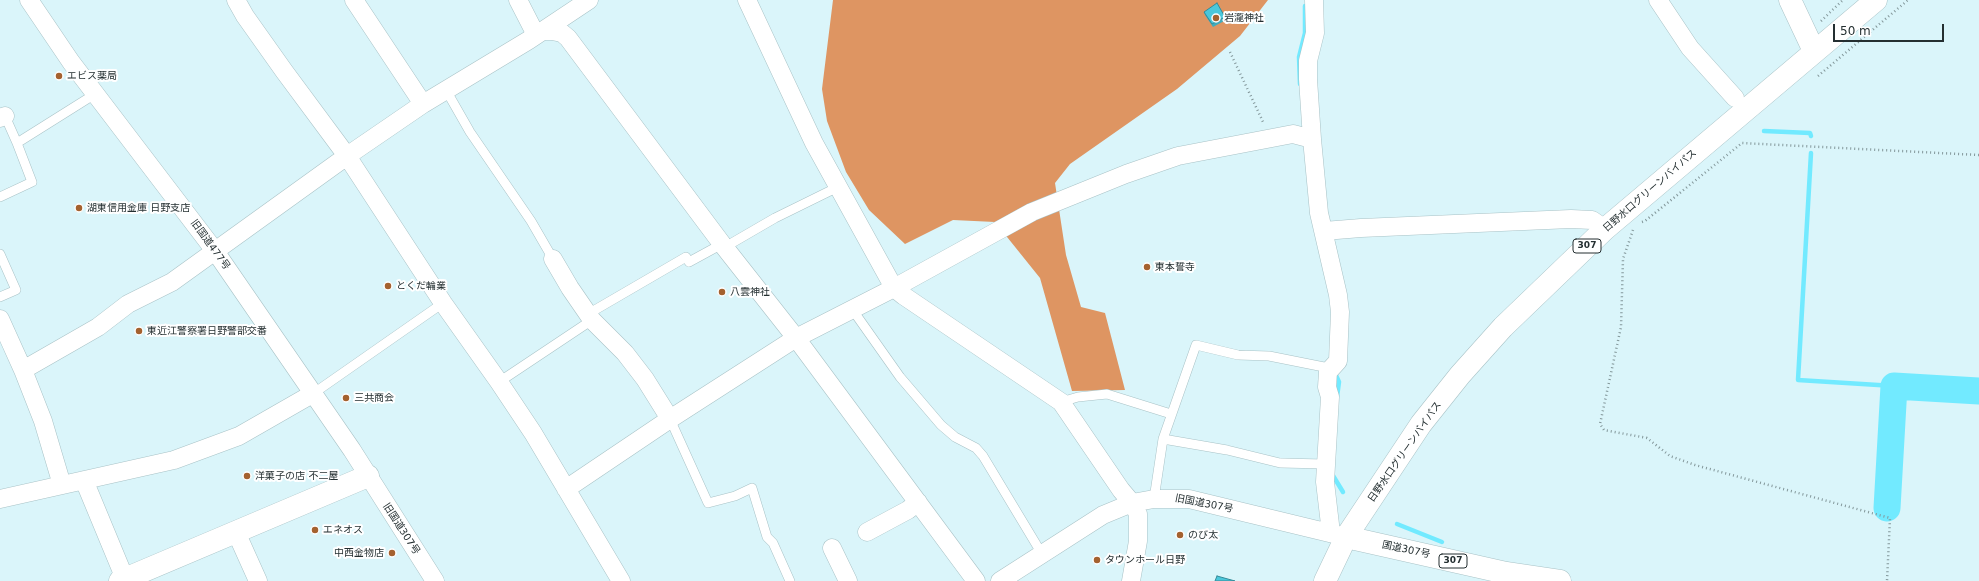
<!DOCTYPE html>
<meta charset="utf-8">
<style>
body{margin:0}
#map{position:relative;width:1979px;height:581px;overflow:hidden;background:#daf5fa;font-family:"DejaVu Sans",sans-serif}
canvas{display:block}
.scale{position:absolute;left:1833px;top:24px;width:111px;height:18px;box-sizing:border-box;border:2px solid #242f31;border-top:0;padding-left:5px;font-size:12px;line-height:14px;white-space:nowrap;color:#242f31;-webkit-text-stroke:3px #fff;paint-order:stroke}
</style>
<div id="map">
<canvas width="1979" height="581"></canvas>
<div class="scale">50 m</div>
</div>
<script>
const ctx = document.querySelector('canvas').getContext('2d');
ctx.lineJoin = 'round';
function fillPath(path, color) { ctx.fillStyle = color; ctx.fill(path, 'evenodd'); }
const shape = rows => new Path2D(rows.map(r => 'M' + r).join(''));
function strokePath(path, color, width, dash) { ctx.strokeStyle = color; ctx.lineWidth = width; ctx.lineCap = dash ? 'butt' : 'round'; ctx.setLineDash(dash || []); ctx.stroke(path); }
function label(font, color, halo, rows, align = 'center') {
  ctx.font = font + ' "DejaVu Sans","Noto Sans JP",sans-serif'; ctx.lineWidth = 4; ctx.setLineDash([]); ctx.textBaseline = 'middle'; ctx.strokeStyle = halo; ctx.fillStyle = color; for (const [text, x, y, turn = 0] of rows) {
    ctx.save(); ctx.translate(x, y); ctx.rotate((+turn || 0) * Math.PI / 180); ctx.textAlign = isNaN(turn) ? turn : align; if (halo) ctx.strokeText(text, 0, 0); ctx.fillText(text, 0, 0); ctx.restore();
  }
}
fillPath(shape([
 [833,0,1268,0,1240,36,1177,89,1070,164,1055,183,1066,255,1081,307,1105,313,1125,390,1072,391,1040,278,995,222,953,220,905,244,869,210,846,172,827,121,822,89]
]), '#de9562');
strokePath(shape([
 [1300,84,1299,57,1305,33,1305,6],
 [1764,131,1810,133,1811,136],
 [1811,153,1798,380,1894,386],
 [1334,371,1339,382,1337,397],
 [1332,474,1343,492],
 [1397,524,1442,542]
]), '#72eaff', 4.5);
strokePath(shape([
 [1887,508,1894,386,1979,391]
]), '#72eaff', 27);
const service = shape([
 [446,90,470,132,531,221,553,259],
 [17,143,95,94],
 [0,197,32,182,17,143,5,116],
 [725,247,775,218,838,187],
 [0,254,16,290,0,297],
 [852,309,900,377,941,425,955,437,976,448,983,456,1042,554],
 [588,314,686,257,689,262,722,244],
 [499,382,592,320],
 [314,393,443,303],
 [1061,402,1078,397,1107,394,1171,414],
 [670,419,708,503,735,496,752,488,767,537,773,543,790,581],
 [1163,439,1227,450,1280,463,1325,464],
 [1154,499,1163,439,1196,345,1238,355,1269,356,1324,367,1328,372]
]);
const minor = shape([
 [29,0,71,62,215,251,352,450,435,581],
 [236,0,245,16,284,71,347,156,443,303,499,382,533,433,621,581],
 [354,0,423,104],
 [518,0,536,35],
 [747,0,814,143,894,288,904,296,1061,402,1121,490,1132,503,1138,514,1138,541,1131,581],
 [1314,0,1315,33,1308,61,1308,79,1312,139,1319,213,1338,295,1340,312,1338,361,1328,372,1327,387,1330,397,1325,482,1331,533],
 [1658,0,1690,48,1735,98],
 [541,31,552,31,562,33,568,38,722,244,796,338,976,581],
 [0,118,5,116],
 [1324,231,1361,228,1571,219,1592,220,1605,229],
 [553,259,570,288,592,320,625,353,645,379,670,419],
 [0,319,23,370,43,421,62,485],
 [23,370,98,327,128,304,172,282,347,156,423,104,529,40,589,0],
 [84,480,125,579],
 [566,489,670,419,796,338,894,288,1032,212,1126,174,1178,156,1293,134,1312,139],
 [0,499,174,460,239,436,314,393],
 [236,532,258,581],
 [867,532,908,510,918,502],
 [832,548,848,581],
 [1000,581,1103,515,1132,503,1154,499,1189,499,1342,536]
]);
const tertiary = shape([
 [1790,0,1814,51],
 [120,581,368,476]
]);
const trunk = shape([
 [1346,537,1506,573,1560,581],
 [1325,581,1346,537,1421,424,1460,375,1503,327,1605,229,1876,0]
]);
strokePath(service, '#a8c2c6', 10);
strokePath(minor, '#a8c2c6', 19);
strokePath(tertiary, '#a8c2c6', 23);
strokePath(trunk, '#a8c2c6', 23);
strokePath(shape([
 [1821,21,1843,0],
 [1230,52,1264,124],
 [1818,76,1908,0],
 [1642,222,1645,221,1742,143,1979,155],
 [1633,230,1623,259,1621,327,1600,424,1604,430,1647,438,1670,456,1695,465,1890,518,1887,581]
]), '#83979a', 2.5, [1, 3]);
strokePath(service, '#fff', 9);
strokePath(minor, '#fff', 18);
strokePath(tertiary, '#fff', 22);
strokePath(trunk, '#fff', 22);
fillPath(shape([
 [1204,12,1225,17,1226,20,1213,27,1205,15]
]), '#40abbc');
const building = shape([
 [1217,3,1225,17,1212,24,1204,12,1217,3],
 [1217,576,1235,581,1215,581,1217,576]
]);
fillPath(building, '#4bc7db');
strokePath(building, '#348b99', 1);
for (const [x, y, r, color] of [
 [1216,18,4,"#a4612f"],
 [59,76,4,"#a4612f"],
 [79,208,4,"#a4612f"],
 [1147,267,4,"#a4612f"],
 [388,286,4,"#a4612f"],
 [722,292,4,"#a4612f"],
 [139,331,4,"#a4612f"],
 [346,398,4,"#a4612f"],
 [247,476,4,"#a4612f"],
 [315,530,4,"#a4612f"],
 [1180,535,4,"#a4612f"],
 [392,553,4,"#a4612f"],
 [1097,560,4,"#a4612f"]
]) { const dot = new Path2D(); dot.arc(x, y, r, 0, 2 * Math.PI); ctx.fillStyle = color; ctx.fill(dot); strokePath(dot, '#fff', 1.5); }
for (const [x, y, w] of [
 [1587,246,28],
 [1453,561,28]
]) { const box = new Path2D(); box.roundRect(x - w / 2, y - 7, w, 14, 3); ctx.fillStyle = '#fff'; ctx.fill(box); strokePath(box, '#242f31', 1); }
label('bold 9px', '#242f31', null, [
 ["307",1587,246],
 ["307",1453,561]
]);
label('10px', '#242f31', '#fff', [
 ["岩瀧神社",1224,18],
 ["エビス薬局",67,76],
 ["湖東信用金庫 日野支店",87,208],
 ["東本誓寺",1155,267],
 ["とくだ輪業",396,286],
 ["八雲神社",730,292],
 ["東近江警察署日野警部交番",147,331],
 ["三共商会",354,398],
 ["洋菓子の店 不二屋",255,476],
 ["エネオス",323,530],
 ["のび太",1188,535],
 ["中西金物店",384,553,"right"],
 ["タウンホール日野",1105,560]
], 'left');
label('10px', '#242f31', '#fff', [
 ["日野水口グリーンバイパス",1650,191,-41],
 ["旧国道477号",210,245,54],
 ["日野水口グリーンバイパス",1405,452,-55],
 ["旧国道307号",1204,504,11],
 ["旧国道307号",401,529,57],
 ["国道307号",1406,550,12]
]);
</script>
